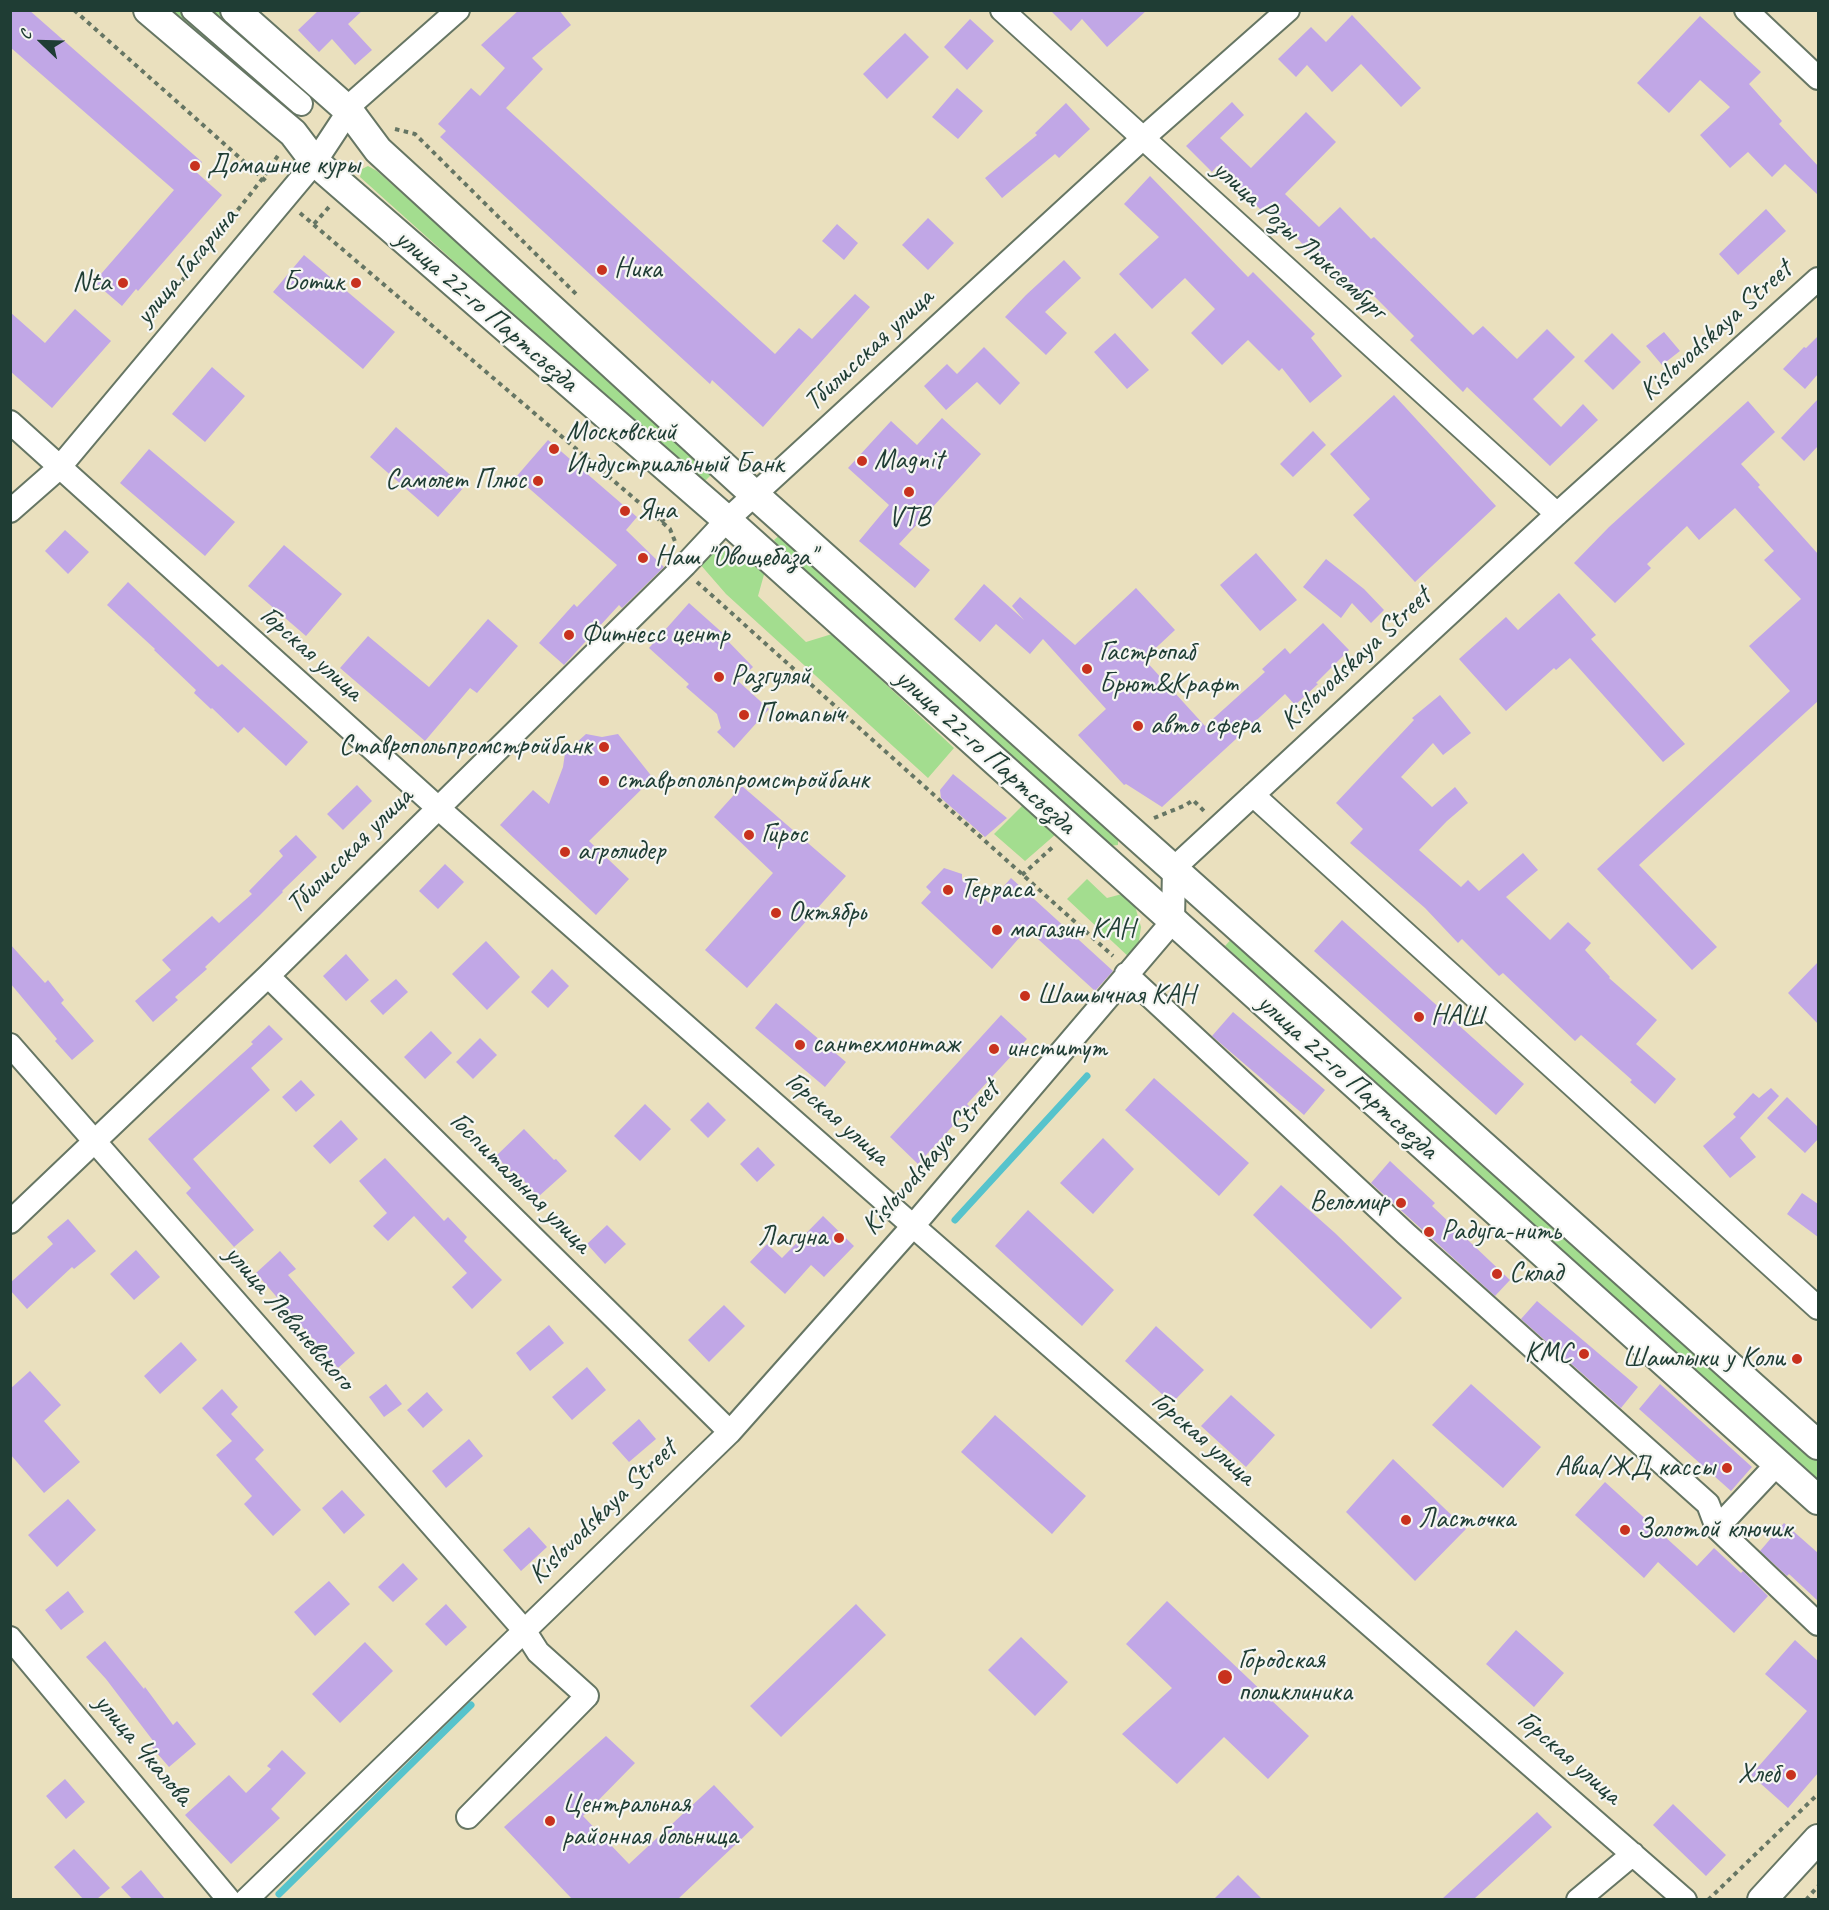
<!DOCTYPE html>
<meta charset="utf-8">
<style>
body{margin:0}
#map{position:relative;width:1829px;height:1910px;overflow:hidden;background:#eae0be;font-family:Caveat,sans-serif}
canvas{display:block}
.frame{position:absolute;inset:0;border:12px solid #1f3d34;pointer-events:none}
.north{position:absolute;left:12px;top:12px;width:60px;height:60px;-webkit-text-stroke:4px #f6f6f2;paint-order:stroke;rotate:293deg;font-size:16px;font-weight:700;line-height:24px;text-align:center;color:#1f3d34}
.north::after{content:'';display:block;margin:auto;width:21px;height:27px;background:#1f3d34;clip-path:polygon(50% 0,100% 100%,50% 72%,0 100%)}
</style>
<div id="map">
<canvas width="1829" height="1910"></canvas>
<div class="frame"></div>
<div class="north">С</div>
</div>
<script>
const ctx = document.querySelector('canvas').getContext('2d');
ctx.lineJoin = 'round';
function fillPath(path, color) { ctx.fillStyle = color; ctx.fill(path, 'evenodd'); }
const shape = rows => new Path2D(rows.map(r => 'M' + r).join(''));
function strokePath(path, color, width, dash) { ctx.strokeStyle = color; ctx.lineWidth = width; ctx.lineCap = dash ? 'butt' : 'round'; ctx.setLineDash(dash || []); ctx.stroke(path); }
function label(font, color, halo, rows, align = 'center') {
  ctx.font = font + ' Caveat,sans-serif'; ctx.lineWidth = 4.5; ctx.setLineDash([]); ctx.textBaseline = 'middle'; ctx.strokeStyle = halo; ctx.fillStyle = color; for (const [text, x, y, turn = 0] of rows) {
    ctx.save(); ctx.translate(x, y); ctx.rotate((+turn || 0) * Math.PI / 180); ctx.textAlign = isNaN(turn) ? turn : align; if (halo) ctx.strokeText(text, 0, 0); ctx.fillText(text, 0, 0); ctx.restore();
  }
}
fillPath(shape([
 [167,11,187,11,297,114,293,120],
 [208,11,225,11,317,93,307,99],
 [368,166,377,171,705,463,710,470,710,476,706,480,700,480,692,475,360,177,362,169],
 [782,533,1118,837,1118,845,1108,846,789,560,774,540],
 [719,549,749,556,765,571,758,596,806,642,832,634,954,748,928,778,726,594,699,563],
 [1025,803,1056,834,1025,861,994,834],
 [1087,879,1107,898,1122,894,1135,906,1141,927,1138,947,1131,959,1067,899],
 [1235,935,1818,1460,1818,1480,1225,946]
]), '#a3dd8f');
strokePath(shape([
 [955,1220,1087,1076],
 [279,1894,471,1705]
]), '#56c3cc', 7);
fillPath(shape([
 [10,10,29,10,202,162,195,171,222,195,138,291,136,289,122,306,94,282,174,190,10,47],
 [319,10,363,10,348,24,372,50,355,65,332,39,319,52,298,30],
 [519,10,559,10,571,25,532,58,543,69,506,108,775,354,799,328,812,339,855,294,870,307,763,427,712,380,710,384,440,137,446,131,438,124,471,88,480,96,505,68,481,45],
 [1050,10,1147,10,1107,47,1082,19,1071,31],
 [1352,15,1421,88,1401,107,1361,64,1332,92,1307,65,1296,77,1278,59,1311,27,1326,42],
 [1700,16,1761,72,1749,84,1782,121,1779,124,1818,166,1818,195,1785,164,1772,177,1748,152,1730,168,1700,135,1730,107,1700,80,1669,113,1637,83],
 [970,19,994,41,967,70,944,47],
 [905,33,929,57,887,99,863,74],
 [957,88,983,111,958,139,932,117],
 [1232,102,1244,115,1220,138,1251,168,1306,112,1336,142,1285,194,1319,227,1340,207,1371,239,1374,237,1473,335,1483,326,1517,359,1547,329,1575,357,1533,399,1561,427,1583,404,1598,420,1550,466,1467,387,1463,392,1410,340,1414,336,1369,291,1363,297,1325,259,1321,263,1290,231,1288,233,1267,212,1265,214,1217,166,1212,172,1186,146],
 [1066,103,1090,129,1059,158,1055,154,1002,198,985,178,1037,135,1035,133],
 [1150,176,1248,277,1253,272,1315,334,1311,338,1342,376,1310,403,1282,368,1279,371,1248,340,1222,365,1191,333,1215,309,1185,278,1152,309,1119,274,1159,237,1124,204],
 [1766,209,1786,231,1738,275,1719,254],
 [928,218,954,243,928,270,902,245],
 [837,224,858,243,844,260,822,241],
 [304,255,395,332,363,369,273,292],
 [1064,260,1081,278,1045,312,1067,333,1046,355,1005,317,1026,295],
 [75,309,111,341,52,408,10,371,10,312,45,343],
 [1664,332,1680,351,1662,365,1646,346],
 [1115,333,1149,370,1127,389,1094,352],
 [1612,333,1641,362,1613,390,1584,361],
 [1818,336,1818,374,1805,389,1783,369,1804,347,1806,348],
 [984,347,1020,383,1000,405,977,382,946,410,924,386,947,364,957,374],
 [212,367,245,396,205,442,172,414],
 [1394,395,1496,506,1415,582,1353,515,1370,499,1330,454],
 [1818,399,1818,446,1804,461,1781,438],
 [1748,401,1775,432,1741,464,1760,485,1758,487,1818,554,1818,701,1639,865,1717,947,1692,970,1597,869,1790,691,1749,646,1801,599,1764,560,1774,551,1735,508,1699,540,1687,526,1647,564,1651,568,1615,603,1574,563,1609,527],
 [942,418,981,454,899,544,930,570,915,588,859,541,889,505,848,468,891,421,917,445],
 [396,427,464,487,438,517,370,457],
 [1313,431,1326,445,1293,477,1280,464],
 [548,440,637,517,626,530,664,567,622,608,619,605,564,665,539,643,574,604,577,607,617,565,516,477],
 [149,449,235,522,205,556,120,483],
 [65,530,89,552,68,574,45,551],
 [284,545,342,594,306,636,248,586],
 [1256,553,1297,600,1260,631,1220,585],
 [1326,559,1364,589,1384,610,1371,623,1352,603,1341,618,1303,587],
 [128,582,218,667,222,664,308,742,286,766,244,727,238,733,212,708,211,709,194,693,196,690,154,650,155,649,107,605],
 [984,584,1024,620,1012,606,1020,597,1075,645,1136,588,1175,630,1144,659,1205,726,1265,672,1262,669,1285,648,1290,654,1323,623,1349,650,1316,683,1318,684,1295,705,1285,694,1162,807,1126,784,1124,785,1078,735,1106,709,1043,639,1030,654,996,624,980,642,954,619],
 [1559,593,1596,635,1591,639,1685,744,1663,762,1570,658,1556,670,1554,668,1506,711,1459,659,1506,617,1518,630],
 [689,603,726,636,724,637,753,667,738,681,769,709,734,748,717,732,721,728,717,714,686,687,689,684,649,648],
 [488,619,518,646,477,693,470,688,425,741,340,668,368,636,429,687],
 [1440,695,1471,733,1443,755,1433,743,1401,777,1432,807,1455,787,1468,803,1447,821,1419,850,1461,887,1468,880,1479,891,1523,853,1538,870,1506,897,1550,940,1568,922,1591,943,1585,950,1610,977,1609,978,1657,1020,1636,1044,1676,1079,1655,1104,1630,1082,1632,1080,1581,1035,1575,1041,1503,973,1499,976,1462,939,1458,943,1425,908,1350,843,1363,829,1336,803,1414,720,1412,718],
 [586,734,602,737,618,734,653,778,589,841,629,879,596,915,500,825,533,790,549,804,563,767,565,753],
 [953,774,1007,818,985,837,941,798,940,790],
 [357,785,372,801,343,830,327,814],
 [742,786,846,876,747,988,705,950,773,873,714,817],
 [296,835,317,857,282,891,283,892,260,915,205,967,207,969,175,997,178,1000,153,1022,135,1001,171,970,162,960,212,916,219,923,252,894,249,891,283,856,279,851],
 [445,864,464,882,438,909,419,891],
 [944,868,962,874,962,879,989,903,1011,878,1113,971,1095,991,1027,929,992,969,921,903,931,892,926,887],
 [1342,920,1524,1084,1496,1115,1314,951],
 [486,941,520,977,487,1010,452,974],
 [10,944,45,983,48,980,64,1000,61,1003,94,1041,72,1060,55,1041,57,1039,10,983],
 [346,954,369,980,346,1001,323,976],
 [1818,962,1818,1024,1788,993],
 [552,969,569,986,548,1008,531,992],
 [396,979,408,992,383,1015,370,1001],
 [776,1003,846,1062,825,1087,755,1028],
 [1233,1012,1325,1090,1304,1115,1212,1036],
 [1001,1015,1027,1039,967,1104,970,1107,918,1164,890,1137],
 [269,1025,283,1039,251,1068,270,1090,193,1159,254,1230,234,1247,186,1193,191,1188,148,1139,253,1044,251,1042],
 [431,1031,452,1053,425,1079,404,1057],
 [480,1038,497,1055,473,1079,456,1062],
 [1154,1078,1249,1163,1219,1196,1125,1110],
 [301,1080,315,1095,296,1112,282,1097],
 [1771,1088,1779,1096,1740,1138,1756,1157,1730,1178,1703,1146,1736,1117,1733,1114,1753,1093,1759,1098],
 [1787,1097,1818,1127,1818,1139,1805,1153,1767,1118],
 [708,1102,726,1120,708,1138,690,1120],
 [645,1104,671,1129,640,1161,614,1136],
 [341,1120,358,1139,330,1164,313,1146],
 [524,1129,554,1160,556,1159,567,1171,538,1197,518,1174,515,1176,496,1156],
 [1103,1138,1134,1169,1093,1214,1060,1183],
 [758,1147,775,1165,757,1182,740,1164],
 [385,1158,444,1221,448,1217,467,1237,464,1241,502,1280,472,1309,452,1287,467,1273,414,1216,388,1241,373,1226,387,1213,359,1181],
 [1390,1161,1435,1203,1432,1206,1510,1280,1495,1296,1371,1183],
 [1281,1185,1335,1233,1402,1298,1371,1329,1253,1215],
 [1802,1193,1818,1204,1818,1237,1787,1214],
 [1028,1210,1114,1290,1082,1326,995,1246],
 [823,1216,854,1246,824,1277,811,1265,785,1294,750,1262,767,1244,782,1258],
 [68,1219,96,1251,74,1269,72,1267,27,1309,10,1290,10,1283,53,1244,47,1237],
 [607,1225,626,1244,605,1264,587,1244],
 [136,1250,160,1277,134,1300,110,1274],
 [280,1251,296,1269,288,1275,355,1353,338,1368,256,1273],
 [1537,1301,1638,1387,1621,1408,1521,1319],
 [724,1305,745,1326,709,1362,688,1340],
 [549,1325,564,1343,530,1371,516,1353],
 [1156,1326,1204,1370,1172,1403,1125,1361],
 [181,1342,197,1360,160,1394,144,1376],
 [587,1367,606,1390,572,1420,552,1397],
 [30,1371,61,1405,44,1421,80,1462,44,1493,10,1454,10,1389],
 [386,1384,402,1404,384,1417,369,1397],
 [1471,1384,1541,1447,1503,1488,1432,1425],
 [1660,1384,1752,1467,1731,1491,1639,1409],
 [222,1389,238,1407,231,1414,264,1450,255,1459,301,1510,273,1536,244,1504,252,1496,216,1455,232,1441,202,1408],
 [427,1392,443,1410,423,1428,407,1410],
 [1231,1395,1275,1435,1246,1467,1201,1426],
 [995,1415,1086,1496,1052,1534,961,1452],
 [639,1419,656,1439,629,1462,612,1443],
 [469,1439,483,1456,446,1488,432,1471],
 [1393,1459,1466,1529,1415,1581,1346,1512],
 [1605,1482,1697,1566,1714,1548,1741,1573,1743,1571,1768,1596,1734,1633,1658,1562,1644,1578,1575,1515],
 [342,1490,365,1515,344,1534,322,1508],
 [68,1499,96,1530,57,1567,28,1535],
 [1784,1523,1818,1553,1818,1601,1789,1574,1787,1576,1760,1551],
 [529,1527,547,1547,521,1571,503,1550],
 [403,1563,418,1579,393,1602,378,1587],
 [329,1581,350,1604,315,1636,294,1612],
 [68,1591,84,1612,61,1630,45,1610],
 [1167,1601,1309,1736,1268,1779,1224,1737,1177,1784,1122,1734,1172,1688,1126,1644],
 [446,1604,467,1627,446,1646,425,1624],
 [856,1604,886,1635,781,1737,750,1706],
 [1516,1630,1564,1673,1534,1707,1486,1664],
 [1021,1637,1068,1682,1035,1716,988,1670],
 [1795,1640,1818,1661,1818,1773,1788,1808,1751,1775,1807,1711,1765,1674],
 [105,1641,144,1689,145,1687,173,1725,177,1721,196,1744,169,1767,150,1745,154,1742,106,1679,86,1657],
 [365,1642,393,1671,340,1723,312,1694],
 [606,1736,635,1763,583,1816,629,1864,714,1785,754,1827,678,1899,572,1899,504,1827],
 [282,1750,306,1773,271,1809,280,1818,231,1864,185,1815,229,1775,246,1793,271,1769,267,1766],
 [65,1779,85,1802,66,1819,46,1796],
 [1673,1804,1726,1855,1706,1876,1653,1825],
 [1537,1812,1552,1827,1474,1899,1442,1899],
 [74,1849,110,1888,97,1899,83,1899,54,1867],
 [141,1870,165,1899,132,1899,121,1887],
 [1238,1875,1262,1899,1214,1899]
]), '#c1a7e6');
const minor = shape([
 [193,10,301,104],
 [1002,10,1557,514],
 [1746,10,1818,78],
 [10,422,437,807,913,1226,1685,1900],
 [10,511,59,468,315,162,356,100,458,10],
 [1253,795,1818,1308],
 [1126,974,1406,1234,1708,1504,1717,1528,1818,1624],
 [268,976,730,1432],
 [10,1045,524,1630,538,1652,587,1696,468,1817],
 [10,1222,268,976,685,565,727,520,1142,139,1288,10],
 [1717,1528,1778,1463],
 [10,1638,229,1900],
 [246,1900,730,1432,913,1226,1173,921,1174,868,1557,514,1818,279],
 [1578,1900,1633,1854]
]);
const major = shape([
 [148,10,293,133,315,162,727,520,1818,1500],
 [235,10,349,111,378,150,756,496,1818,1445],
 [1762,1900,1818,1839]
]);
strokePath(minor, '#667664', 26);
strokePath(major, '#667664', 32);
strokePath(shape([
 [74,10,268,183],
 [395,129,415,134,576,294],
 [300,213,670,529,676,544],
 [314,224,329,207],
 [154,316,263,178,279,154],
 [661,522,675,508],
 [697,582,1113,956],
 [1154,818,1186,805,1193,800,1204,811],
 [1022,875,1055,845],
 [1708,1900,1818,1794],
 [1806,1900,1818,1886]
]), '#667664', 4, [4.5, 4.5]);
strokePath(minor, '#fff', 22);
strokePath(major, '#fff', 28);
for (const [x, y, r, color] of [
 [195,166,6,"#c8321e"],
 [602,270,6,"#c8321e"],
 [123,283,6,"#c8321e"],
 [356,283,6,"#c8321e"],
 [554,449,6,"#c8321e"],
 [862,461,6,"#c8321e"],
 [538,481,6,"#c8321e"],
 [909,492,6,"#c8321e"],
 [625,511,6,"#c8321e"],
 [643,558,6,"#c8321e"],
 [569,635,6,"#c8321e"],
 [1087,669,6,"#c8321e"],
 [719,677,6,"#c8321e"],
 [744,715,6,"#c8321e"],
 [1138,726,6,"#c8321e"],
 [604,747,6,"#c8321e"],
 [604,781,6,"#c8321e"],
 [749,835,6,"#c8321e"],
 [565,852,6,"#c8321e"],
 [948,890,6,"#c8321e"],
 [776,913,6,"#c8321e"],
 [997,930,6,"#c8321e"],
 [1025,996,6,"#c8321e"],
 [1419,1017,6,"#c8321e"],
 [800,1045,6,"#c8321e"],
 [994,1049,6,"#c8321e"],
 [1401,1203,6,"#c8321e"],
 [1429,1232,6,"#c8321e"],
 [839,1238,6,"#c8321e"],
 [1497,1274,6,"#c8321e"],
 [1584,1354,6,"#c8321e"],
 [1797,1359,6,"#c8321e"],
 [1727,1468,6,"#c8321e"],
 [1406,1520,6,"#c8321e"],
 [1625,1530,6,"#c8321e"],
 [1225,1677,8,"#c8321e"],
 [1791,1775,6,"#c8321e"],
 [550,1821,6,"#c8321e"]
]) { const dot = new Path2D(); dot.arc(x, y, r, 0, 2 * Math.PI); ctx.fillStyle = color; ctx.fill(dot); strokePath(dot, '#f6f6f2', 2); }
label('28px', '#1f3d34', '#f6f6f2', [
 ["Домашние куры",207,166],
 ["Ника",614,270],
 ["Nta",111,283,"right"],
 ["Ботик",344,283,"right"],
 ["Московский",566,433],
 ["Индустриальный Банк",566,465],
 ["Magnit",874,461],
 ["Самолет Плюс",526,481,"right"],
 ["Яна",637,511],
 ["VTB",909,518,"center"],
 ["Наш \"Овощебаза\"",655,558],
 ["Фитнесс центр",581,635],
 ["Гастропаб",1099,653],
 ["Брют&Крафт",1099,685],
 ["Разгуляй",731,677],
 ["Потапыч",756,715],
 ["авто сфера",1150,726],
 ["Ставропольпромстройбанк",592,747,"right"],
 ["ставропольпромстройбанк",616,781],
 ["Гирос",761,835],
 ["агролидер",577,852],
 ["Терраса",960,890],
 ["Октябрь",788,913],
 ["магазин КАН",1009,930],
 ["Шашычная КАН",1037,996],
 ["НАШ",1431,1017],
 ["сантехмонтаж",812,1045],
 ["институт",1006,1049],
 ["Веломир",1389,1203,"right"],
 ["Радуга-нить",1441,1232],
 ["Лагуна",827,1238,"right"],
 ["Склад",1509,1274],
 ["КМС",1572,1354,"right"],
 ["Шашлыки у Коли",1785,1359,"right"],
 ["Авиа/ЖД кассы",1715,1468,"right"],
 ["Ласточка",1418,1520],
 ["Золотой ключик",1637,1530],
 ["Городская",1238,1661],
 ["поликлиника",1238,1693],
 ["Хлеб",1779,1775,"right"],
 ["Центральная",562,1805],
 ["районная больница",562,1837]
], 'left');
label('28px', '#1f3d34', '#f6f6f2', [
 ["улица Розы Люксембург",1299,240,42],
 ["улица Гагарина",187,267,-50],
 ["улица 22-го Партсъезда",486,311,41],
 ["Kislovodskaya Street",1716,331,-42],
 ["Тбилисская улица",869,350,-43],
 ["Горская улица",311,654,42],
 ["Kislovodskaya Street",1356,659,-43],
 ["улица 22-го Партсъезда",985,752,42],
 ["Тбилисская улица",350,851,-45],
 ["улица 22-го Партсъезда",1347,1077,42],
 ["Горская улица",837,1119,41],
 ["Kislovodskaya Street",931,1158,-49],
 ["Госпитальная улица",520,1183,45],
 ["улица Леваневского",289,1318,49],
 ["Горская улица",1203,1439,41],
 ["Kislovodskaya Street",603,1512,-44],
 ["улица Чкалова",143,1750,50],
 ["Горская улица",1569,1758,41]
]);
</script>
